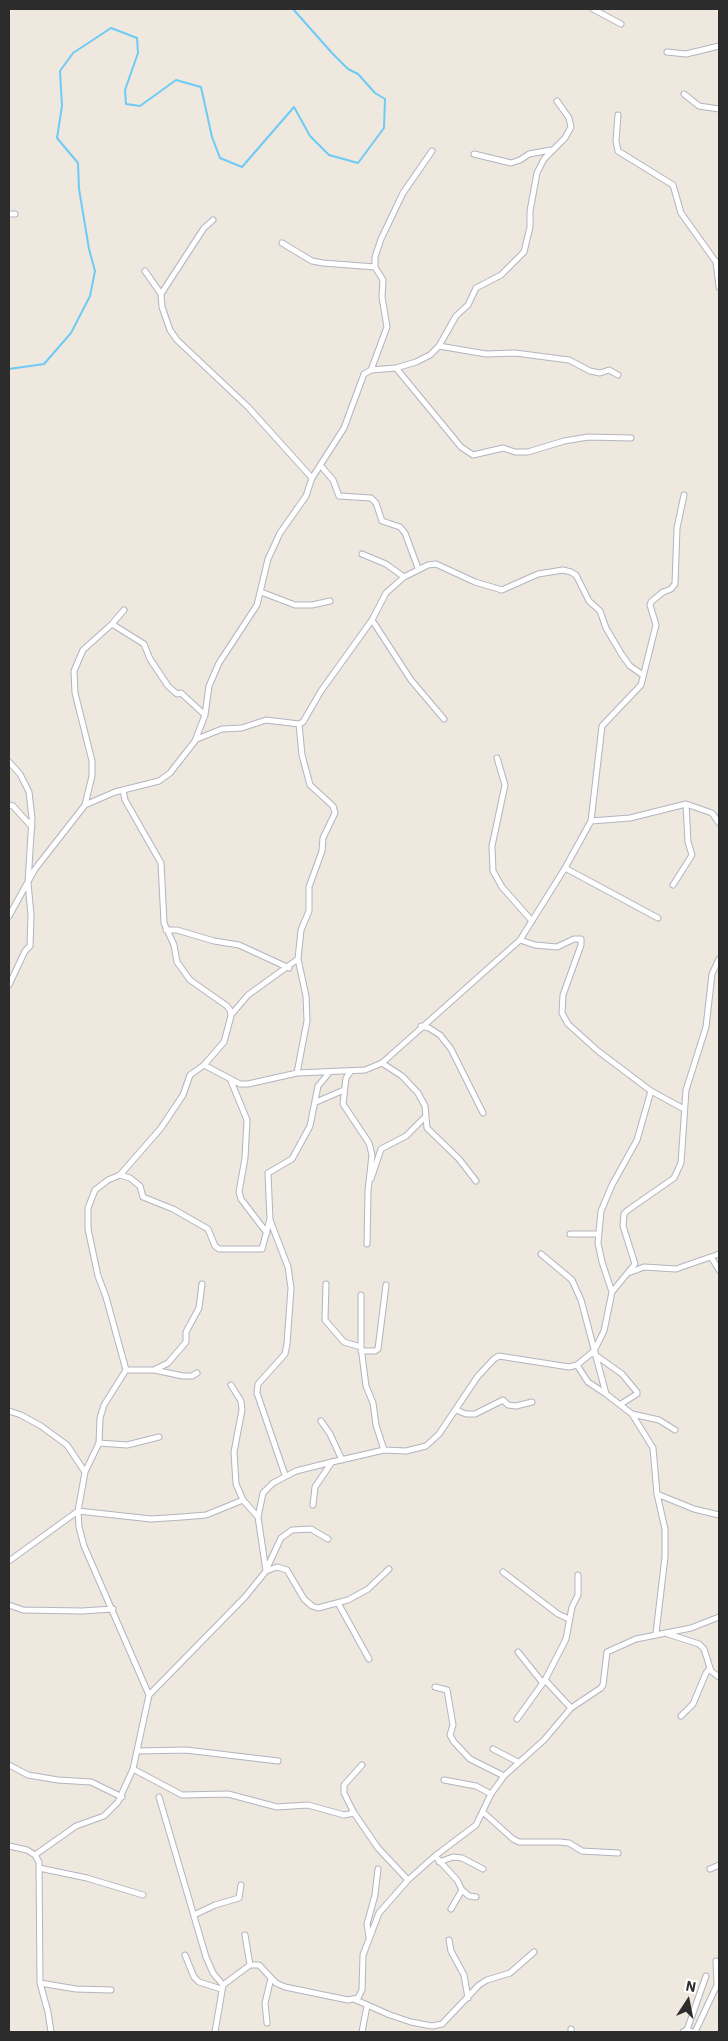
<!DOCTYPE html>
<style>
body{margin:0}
#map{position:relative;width:728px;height:2041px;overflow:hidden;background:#eee8de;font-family:"IBM Plex Sans",sans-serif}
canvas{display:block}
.frame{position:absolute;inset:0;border:10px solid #2c2c2c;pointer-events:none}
.north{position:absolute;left:663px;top:1976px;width:50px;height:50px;-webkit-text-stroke:4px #fff;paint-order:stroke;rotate:11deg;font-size:14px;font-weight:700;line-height:20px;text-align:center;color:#2c2c2c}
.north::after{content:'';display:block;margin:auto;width:18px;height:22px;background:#2c2c2c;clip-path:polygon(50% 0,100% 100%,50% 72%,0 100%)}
</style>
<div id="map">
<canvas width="728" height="2041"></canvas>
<div class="frame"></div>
<div class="north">N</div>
</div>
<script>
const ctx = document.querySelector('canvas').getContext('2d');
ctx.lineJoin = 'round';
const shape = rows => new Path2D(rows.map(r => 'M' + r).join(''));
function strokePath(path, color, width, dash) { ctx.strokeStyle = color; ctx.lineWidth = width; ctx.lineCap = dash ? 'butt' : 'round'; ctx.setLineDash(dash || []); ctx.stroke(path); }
strokePath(shape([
 [9,369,44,364,71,333,90,296,95,271,89,249,79,189,78,163,57,138,62,106,60,71,73,53,111,28,137,38,138,53,125,90,126,104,140,106,176,80,201,87,212,137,220,158,242,167,294,107,310,136,329,155,358,163,384,128,385,99,375,93,358,74,348,69,332,53,293,9]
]), '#6dcbf5', 2);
const street = shape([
 [593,9,621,24],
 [667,52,686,54,719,46],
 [684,94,699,106,719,109],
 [618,115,616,141,618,151,673,185,681,213,716,262,719,262],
 [474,154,511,163,520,160,529,154,551,150],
 [9,214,15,214],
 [213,220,204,228,161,294,162,307,170,330,177,340,248,407,312,478],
 [282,243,312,261,323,263,375,267],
 [716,262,719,287],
 [145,271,161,294],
 [439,346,486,354,515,353,569,360,590,371,600,373,609,370,618,375],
 [396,368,461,447,473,455,503,448,515,452,528,452,564,441,588,437,631,438],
 [371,370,387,327,382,297,383,280,375,267,375,257,381,239,403,193,432,151],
 [321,466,333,480,339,496,371,498,376,503,382,521,400,527,405,533,418,568],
 [362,554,386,564,404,577],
 [261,592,295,605,312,605,330,601],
 [372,620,411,680,444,719],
 [112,624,144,644,150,659,168,686,177,694,181,693,205,715],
 [197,739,222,729,242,728,266,720,299,724,303,722,321,691,372,620,386,593,404,577,428,565,436,564,475,582,502,590,538,574,563,570,571,572,576,575,589,601,600,611,606,628,622,655,630,666,643,675],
 [497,758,505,785,492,846,493,871,502,887,532,921],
 [9,762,20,774,29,792,32,818,28,883,31,915,30,946,25,951,9,985],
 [9,805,13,806,32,827],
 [85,805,92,776,92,761,75,693,74,671,83,650,112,624,124,610],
 [591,821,630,818,686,804,712,813,719,823],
 [565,868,658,918],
 [673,885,692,855,688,842,686,804],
 [9,916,35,869,85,805,115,792,159,781,170,773,195,741,205,715,209,686,219,663,257,605,268,559,280,533,306,496,312,478,344,428,364,374,371,370,396,368,416,362,430,355,439,346,456,316,468,305,476,288,501,275,524,252,530,227,530,211,537,173,544,159,565,138,571,127,569,118,557,101],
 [166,930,177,930,214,941,239,945,289,968],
 [520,940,535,945,557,947,574,939,581,939,581,945,563,995,562,1013,568,1024,598,1051,651,1091,684,1109],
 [231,1015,248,995,298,959],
 [421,1026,429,1028,440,1035,451,1049,483,1113],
 [382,1063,402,1076,418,1093,425,1106,427,1128,459,1159,476,1181],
 [204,1065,240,1084,248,1084,297,1073,365,1070,382,1063,520,940,565,868,591,821,602,726,641,685,656,625,650,605,651,602,663,592,671,589,675,584,677,528,684,495],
 [351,1071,346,1078,343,1104,369,1143,372,1155,368,1191,367,1244],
 [297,1073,307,1021,306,996,298,959,301,930,309,911,309,887,322,851,323,838,335,813,333,806,310,785,302,755,299,724],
 [231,1081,247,1120,245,1158,239,1192,241,1199,267,1233],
 [316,1102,344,1090],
 [120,1175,130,1178,140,1186,143,1197,173,1209,208,1229,215,1246,219,1249,262,1249,270,1219,268,1173,292,1159,310,1126,318,1086,329,1073],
 [371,1179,381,1149,406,1136,425,1117],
 [270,1220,288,1267,291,1288,287,1344,285,1354,258,1384,257,1393,285,1475],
 [570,1234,598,1234],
 [541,1254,572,1280,581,1300,606,1394,632,1414,653,1448,657,1494,665,1529,665,1557,656,1633],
 [711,1257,719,1270],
 [631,1272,644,1267,676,1269,719,1254],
 [326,1284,325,1320,344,1342,361,1347],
 [612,1292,602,1262,598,1243,601,1211,612,1185,637,1140,651,1091],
 [361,1295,361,1347,366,1386,373,1403,376,1425,384,1450],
 [361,1351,375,1351,378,1349,386,1285],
 [594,1354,622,1374,637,1392,637,1394,621,1404],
 [577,1365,588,1382,606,1394],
 [126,1370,154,1370,183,1376,192,1376,197,1373],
 [154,1370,168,1363,186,1342,186,1332,199,1308,202,1284],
 [231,1385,241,1401,242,1410,234,1452,236,1484,243,1500,258,1517],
 [456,1410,466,1414,475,1414,503,1400,508,1405,516,1406,532,1402],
 [9,1411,21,1415,41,1426,67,1445,85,1472,78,1511,79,1527,84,1546,149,1695,133,1769,118,1802,104,1816,76,1826,35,1855,39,1862,40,1983,48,2012,51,2032],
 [632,1414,659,1420,675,1430],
 [321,1421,330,1434,342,1460],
 [99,1443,127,1445,159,1437],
 [85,1472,99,1443,100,1418,104,1405,126,1370,106,1297,98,1276,88,1229,88,1208,95,1190,108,1180,120,1175,161,1128,183,1095,190,1075,204,1065,224,1042,231,1016,230,1010,227,1006,190,980,177,962,174,945,164,923,161,863,125,800,123,790],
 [657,1494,694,1509,719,1515],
 [313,1505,315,1487,332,1462],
 [9,1561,78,1511,151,1519,182,1517,206,1515,243,1500],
 [267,1568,281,1538,292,1530,311,1529,328,1539],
 [266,1571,277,1567,287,1570,304,1599,312,1606,318,1608,348,1600,368,1589,389,1569],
 [503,1572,558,1614,569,1619],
 [338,1603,369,1659],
 [9,1605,23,1610,82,1611,113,1609],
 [668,1634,699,1644,704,1649,711,1671,719,1677],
 [518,1652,542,1682],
 [545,1680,566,1639,572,1607,578,1595,578,1575],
 [435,1687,447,1690,453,1725,450,1735,454,1742,470,1759,504,1776],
 [149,1695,245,1597,266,1571,258,1517,263,1493,273,1483,296,1471,332,1462,384,1450,406,1451,426,1446,439,1434,478,1376,494,1359,499,1356,569,1367,577,1365,594,1351,604,1331,612,1292,635,1264,623,1226,624,1214,628,1210,674,1178,681,1163,686,1090,706,1027,712,974,719,959],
 [681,1716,693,1704,706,1673,710,1668],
 [517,1719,545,1680,571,1708],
 [493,1749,518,1762],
 [137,1751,186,1750,278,1761],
 [9,1765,28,1775,58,1780,91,1782,122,1797],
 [362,1765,344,1785,344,1793,354,1813,378,1848,408,1880],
 [133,1769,182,1795,228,1794,277,1807,308,1805,344,1815,354,1813],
 [444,1780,476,1786,491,1794],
 [159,1797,206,1957,213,1973,223,1985],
 [484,1813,513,1839,519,1842,560,1842,569,1843,582,1851,618,1853],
 [9,1846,27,1850,35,1855],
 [435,1856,457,1880,462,1890,469,1896,476,1897],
 [439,1862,453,1857,462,1858,483,1869],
 [39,1868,87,1878,143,1895],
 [710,1869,719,1865],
 [451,1909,462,1890],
 [194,1915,215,1905,239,1898,241,1885],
 [245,1935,250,1965],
 [369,1937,367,1924,375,1895,378,1869],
 [449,1940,451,1951,464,1975,468,1998],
 [185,1955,194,1977,199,1982,221,1989],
 [40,1983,76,1989,111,1990],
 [356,2000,390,2015,411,2022,432,2026,442,2024,479,1985,487,1980,510,1973,534,1952],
 [267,2023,265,2003,271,1978],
 [687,2030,706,1976],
 [215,2032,223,1985,250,1965,259,1965,276,1983,285,1987,348,2000,358,1998,362,1990,363,1955,379,1913,408,1880,435,1856,476,1825,491,1794,504,1776,544,1740,571,1708,601,1688,603,1685,607,1652,636,1639,691,1628,719,1617],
 [362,2032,367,2006],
 [571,2032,571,2029],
 [683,2032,687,2030,693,2032],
 [695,2032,717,1985,716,1961]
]);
strokePath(street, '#b2b4c0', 7);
strokePath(street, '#fff', 5);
</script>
